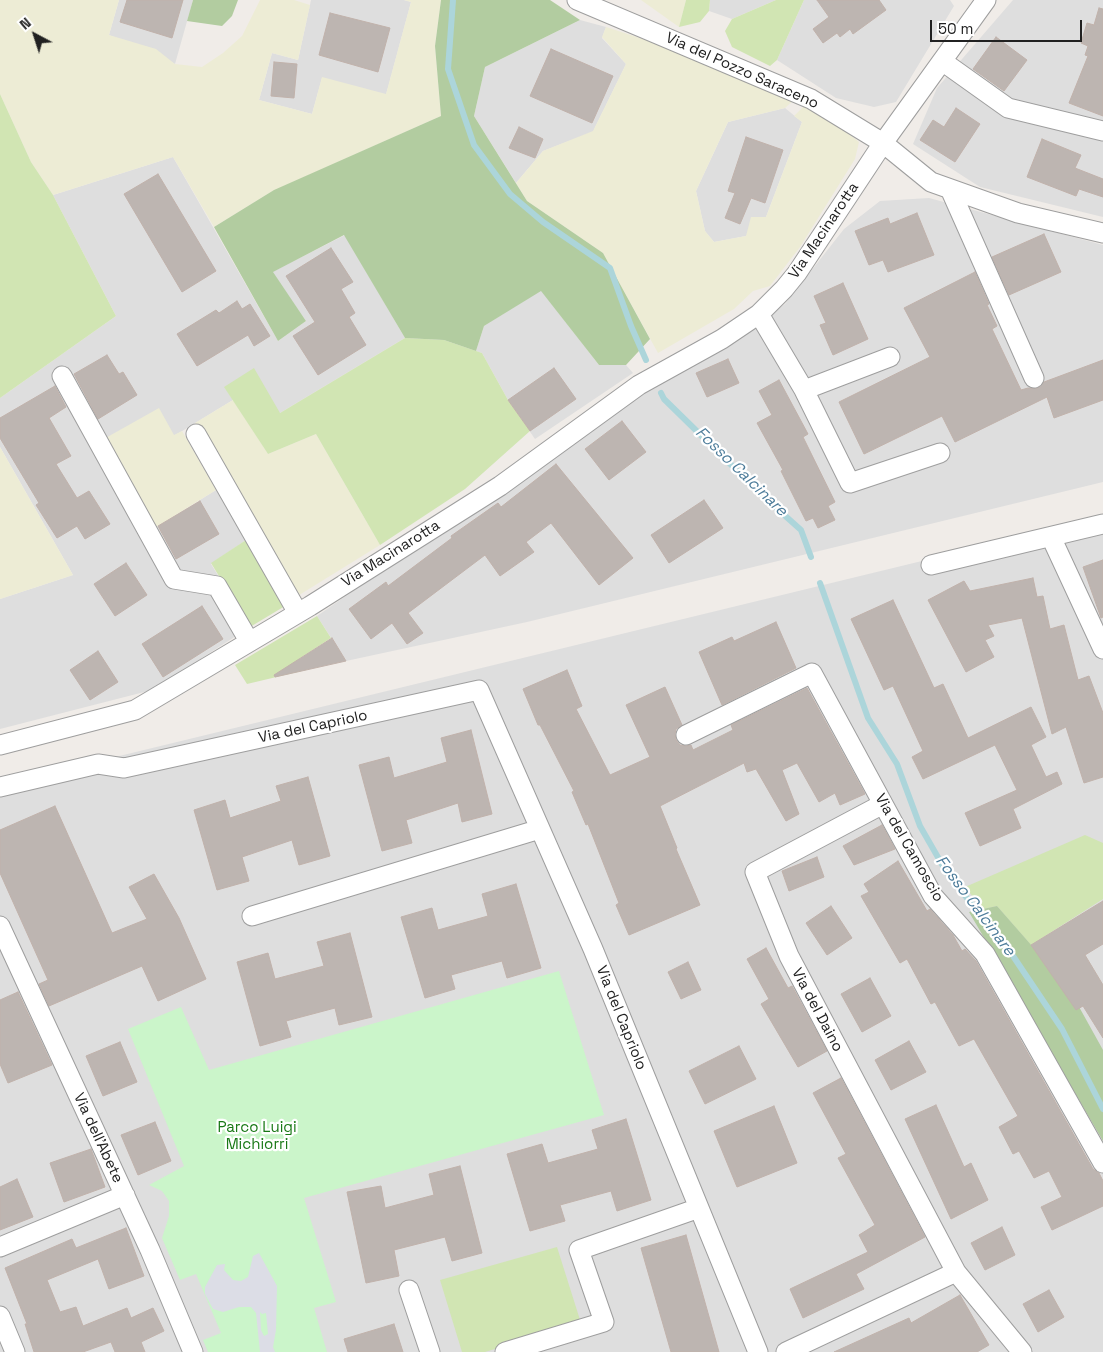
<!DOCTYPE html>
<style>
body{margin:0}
#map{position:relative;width:1103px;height:1352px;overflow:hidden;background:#f0ece8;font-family:"Space Grotesk",sans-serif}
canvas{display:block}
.north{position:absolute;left:10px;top:10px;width:50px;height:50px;-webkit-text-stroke:4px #fff;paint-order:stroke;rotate:320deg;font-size:14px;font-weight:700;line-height:20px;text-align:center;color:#212121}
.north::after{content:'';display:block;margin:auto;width:18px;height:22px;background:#212121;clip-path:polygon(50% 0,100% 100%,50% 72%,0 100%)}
.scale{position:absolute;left:930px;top:20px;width:152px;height:22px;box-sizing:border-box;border:2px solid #212121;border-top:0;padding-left:6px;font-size:15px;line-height:18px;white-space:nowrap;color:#212121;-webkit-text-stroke:4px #fff;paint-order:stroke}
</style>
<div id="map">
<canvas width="1103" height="1352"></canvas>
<div class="north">N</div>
<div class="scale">50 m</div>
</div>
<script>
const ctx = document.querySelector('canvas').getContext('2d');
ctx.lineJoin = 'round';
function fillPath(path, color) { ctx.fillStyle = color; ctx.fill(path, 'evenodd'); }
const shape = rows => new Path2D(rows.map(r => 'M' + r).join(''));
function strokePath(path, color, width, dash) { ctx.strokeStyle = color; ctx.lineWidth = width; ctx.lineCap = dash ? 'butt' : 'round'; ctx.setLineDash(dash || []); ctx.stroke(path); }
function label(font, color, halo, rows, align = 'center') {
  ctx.font = font + ' "Space Grotesk",sans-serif'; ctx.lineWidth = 4.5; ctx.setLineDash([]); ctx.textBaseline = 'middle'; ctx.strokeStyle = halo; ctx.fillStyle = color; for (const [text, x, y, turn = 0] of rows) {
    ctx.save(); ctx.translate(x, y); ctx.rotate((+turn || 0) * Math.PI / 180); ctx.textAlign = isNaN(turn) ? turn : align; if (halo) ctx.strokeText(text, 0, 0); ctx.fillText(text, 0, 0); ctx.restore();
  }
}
fillPath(shape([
 [119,0,193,0,175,64,109,35],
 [311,0,404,0,411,2,386,95,322,78,312,114,259,100,272,53,298,60],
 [710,0,776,0,732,19,709,11],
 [804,0,950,0,954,6,896,102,874,107,836,98,777,60],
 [1013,0,1103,0,1103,217,980,187,913,144,937,88],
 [580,20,606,27,602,38,626,64,593,132,543,151,516,183,474,116,485,67],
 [785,108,802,122,766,217,746,236,714,242,705,231,696,191,728,122],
 [173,157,278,341,306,321,272,272,345,235,405,338,280,413,225,387,233,400,174,436,153,529,216,490,246,540,211,564,250,627,152,690,0,729,0,599,73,575,0,447,0,398,116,316,53,195],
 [929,198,1103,245,1103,482,527,622,346,661,317,616,624,403,744,333,785,304,844,229,880,201],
 [541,290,599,365,626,365,633,373,535,439,508,400,482,353,476,351,484,326],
 [1103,517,1103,1352,0,1352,0,785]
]), '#dedede');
fillPath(shape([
 [0,0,119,0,109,35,156,49,175,64,202,67,223,53,242,36,260,0,294,0,310,5,298,60,272,53,259,100,312,114,322,77,386,94,411,2,404,0,441,0,435,46,441,116,271,192,214,227,173,157,53,195,31,162,0,94],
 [641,0,686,0,679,27],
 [606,27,689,54,795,99,785,108,728,122,696,191,705,231,714,242,746,236,751,217,766,217,802,122,794,116,811,99,828,117,859,142,855,159,800,247,770,286,753,291,734,309,658,353,603,253,527,201,516,183,543,151,593,131,626,64,602,37],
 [233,400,268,454,316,434,380,545,296,597,195,423],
 [159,408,174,435,182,431,216,490,153,529,102,440],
 [0,447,73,575,0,599]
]), '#edecd5');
fillPath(shape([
 [686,0,710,0,709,11,700,22,679,27],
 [776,0,804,0,777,60,770,66,732,47,725,31,732,19],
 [0,94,31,162,53,195,116,316,0,398],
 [405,338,444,340,482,353,508,400,530,431,465,489,380,545,316,434,268,454,224,387,254,368,280,413],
 [246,540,285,606,250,627,211,563],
 [317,616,331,638,299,659,306,670,247,684,235,665],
 [1085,835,1103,843,1103,899,1031,945,997,906,983,909,965,887],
 [557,1247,581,1323,485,1352,462,1352,440,1280]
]), '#d1e5b3');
fillPath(shape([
 [193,0,238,0,232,16,222,26,187,21],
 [441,0,550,0,580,20,485,67,474,116,527,201,603,253,650,339,626,365,599,365,541,291,484,326,476,351,444,340,405,338,344,235,273,272,306,321,278,341,214,227,274,190,441,116,435,46],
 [997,906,1068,987,1103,1050,1103,1141,969,912]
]), '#b2cca0');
fillPath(shape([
 [559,971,604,1115,304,1198,336,1302,314,1308,327,1352,208,1352,203,1340,221,1333,196,1274,180,1280,162,1238,169,1216,169,1201,162,1191,149,1185,184,1166,128,1029,181,1007,209,1070]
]), '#cbf5ca');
fillPath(shape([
 [259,1253,277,1286,276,1330,273,1347,275,1352,260,1352,256,1313,251,1307,239,1307,223,1312,213,1309,205,1294,205,1287,217,1265,225,1264,224,1270,233,1280,241,1281,248,1277,253,1256],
 [260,1312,262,1314,266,1313,268,1334,264,1336,261,1330]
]), '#dcdde6');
strokePath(shape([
 [453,0,448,69,474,145,510,194,543,222,610,268,631,326,646,360],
 [661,393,664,399,763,496,801,530,811,557],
 [820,583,868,718,897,764,920,826,947,873,1013,956,1062,1029,1103,1109]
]), '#acd5da', 6);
const building = shape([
 [127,0,183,0,172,38,120,22,127,0],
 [817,0,879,0,886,10,853,34,850,29,840,37,837,33,823,43,813,29,829,17,817,0],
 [1099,8,1103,9,1103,116,1069,103,1088,56,1085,55,1088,46,1081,43,1087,23,1094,25,1099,8],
 [330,13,390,28,378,72,319,55,330,13],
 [996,37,1027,60,1004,91,973,69,996,37],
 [551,49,613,76,592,123,530,96,551,49],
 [274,62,297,64,294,98,271,96,274,62],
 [956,108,980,124,955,162,920,140,933,120,944,127,956,108],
 [519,127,543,139,535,158,509,148,519,127],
 [746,137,783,150,765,203,751,198,740,224,725,218,735,193,728,191,746,137],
 [1042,139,1081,155,1075,168,1103,179,1103,197,1079,189,1076,196,1027,177,1042,139],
 [158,174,216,271,182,292,124,194,158,174],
 [917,213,934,255,888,272,883,260,869,265,855,231,888,218,890,224,917,213],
 [1044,234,1061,272,1009,295,992,257,1044,234],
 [331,248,353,282,341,289,355,313,349,317,366,345,318,375,293,336,315,322,286,276,331,248],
 [975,272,989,304,987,305,997,326,992,329,1021,390,1028,388,1038,388,1044,382,1103,360,1103,400,1054,418,1047,397,955,442,942,416,864,454,839,402,930,357,904,308,975,272],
 [843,283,868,339,833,355,820,325,826,323,814,296,843,283],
 [237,301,242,309,250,304,270,336,254,346,248,335,197,366,177,334,216,310,219,313,237,301],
 [107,355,119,374,123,372,137,395,98,419,74,374,107,355],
 [728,359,739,383,707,397,696,373,728,359],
 [554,368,576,399,530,431,508,400,554,368],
 [779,380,808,434,803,437,835,502,828,506,835,520,818,528,813,518,806,521,781,471,783,470,757,423,772,415,759,391,779,380],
 [55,386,66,407,49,418,71,456,56,464,77,498,89,491,110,524,85,539,77,526,57,538,36,505,39,503,0,438,0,418,55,386],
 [622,421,646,452,609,480,585,449,622,421],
 [556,464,633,558,599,585,551,523,526,542,534,552,500,576,485,555,408,613,423,633,407,644,392,623,371,639,349,609,386,582,388,586,452,538,451,536,498,503,501,507,556,464],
 [704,500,723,528,669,563,651,535,704,500],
 [200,501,219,534,176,559,158,526,200,501],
 [1103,560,1103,617,1101,618,1083,567,1103,560],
 [126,563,147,595,115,616,94,584,126,563],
 [1033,578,1037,597,1043,596,1050,629,1064,625,1078,680,1089,676,1103,713,1103,777,1084,783,1066,727,1052,734,1022,618,988,625,994,636,985,640,994,657,966,672,928,600,964,581,970,591,1033,578],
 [893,600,934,688,943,684,968,738,1031,707,1046,737,1031,745,1046,777,1057,772,1062,784,1013,809,1021,828,980,846,965,813,1017,790,995,745,923,779,912,757,923,751,893,686,884,690,851,619,893,600],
 [202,606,223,639,163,677,142,644,202,606],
 [776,622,796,668,722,705,699,652,732,637,734,641,776,622],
 [332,638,346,661,275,677,274,675,332,638],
 [98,651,118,682,90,700,70,670,98,651],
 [567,670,582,706,576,709,610,775,650,757,626,705,665,687,682,725,676,729,675,734,676,740,680,745,686,746,691,745,693,750,733,730,731,725,807,688,865,794,840,805,835,793,819,802,797,763,782,770,799,814,786,821,756,769,747,772,744,763,660,806,677,848,676,849,700,905,629,935,616,905,619,903,588,824,586,825,572,792,574,791,540,725,538,725,523,689,567,670],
 [471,730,492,814,462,822,458,803,406,820,412,843,382,851,359,765,389,757,394,778,447,762,441,738,471,730],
 [308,777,330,856,299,865,292,840,242,857,249,881,217,890,194,810,225,800,230,818,281,801,276,786,308,777],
 [55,806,112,933,147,919,129,887,154,874,179,918,206,979,158,1001,142,966,49,1006,39,984,48,980,0,873,0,830,55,806],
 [882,825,895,849,854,865,843,846,882,825],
 [817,857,824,877,789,891,782,871,817,857],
 [898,861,927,911,930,909,953,935,962,951,965,949,976,961,1093,1169,1099,1173,1103,1181,1103,1206,1052,1230,1041,1207,1062,1197,1049,1171,1034,1178,1019,1151,1013,1154,999,1127,1018,1116,974,1039,959,1046,935,1002,931,1004,907,959,900,963,861,896,869,892,864,884,898,861],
 [516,884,541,968,507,978,502,961,451,975,455,989,425,998,401,917,432,908,438,930,488,916,482,894,516,884],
 [1103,901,1103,944,1085,955,1103,985,1103,1038,1083,1006,1076,1010,1031,945,1103,901],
 [831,906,852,938,827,955,806,923,831,906],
 [350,933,372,1017,339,1025,335,1008,286,1021,291,1037,260,1046,237,962,268,953,275,979,324,966,317,942,350,933],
 [766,948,788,988,792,986,827,1051,798,1067,761,1004,769,999,747,959,766,948],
 [688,962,701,990,681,999,668,972,688,962],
 [870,978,891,1016,862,1032,841,994,870,978],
 [18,992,52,1065,8,1083,0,1064,0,1000,18,992],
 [909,1041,926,1072,891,1090,875,1060,909,1041],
 [120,1042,137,1082,103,1096,86,1056,120,1042],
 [739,1046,756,1079,705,1104,689,1071,739,1046],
 [841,1078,925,1237,856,1274,864,1289,803,1318,790,1289,868,1252,859,1235,875,1225,838,1158,846,1154,813,1093,841,1078],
 [936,1105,964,1167,971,1163,988,1200,951,1219,905,1119,936,1105],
 [774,1106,797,1163,737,1187,714,1131,774,1106],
 [626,1119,651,1200,617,1211,611,1191,560,1205,565,1221,530,1231,507,1154,542,1144,548,1163,598,1149,592,1130,626,1119],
 [155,1122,171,1161,138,1175,121,1135,155,1122],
 [91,1149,105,1187,64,1202,50,1163,91,1149],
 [460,1166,482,1253,452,1261,445,1237,394,1250,399,1276,366,1283,347,1192,381,1186,385,1208,434,1195,429,1174,460,1166],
 [17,1179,33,1217,0,1230,0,1187,17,1179],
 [1002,1227,1015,1255,985,1270,971,1243,1002,1227],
 [126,1228,144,1276,109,1289,98,1259,47,1280,60,1312,76,1307,83,1326,127,1308,131,1318,153,1308,164,1331,141,1342,145,1352,115,1352,111,1342,83,1352,34,1352,25,1324,27,1324,5,1268,72,1239,76,1248,126,1228],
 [686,1235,719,1352,671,1352,641,1248,686,1235],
 [1049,1290,1064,1317,1038,1332,1023,1304,1049,1290],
 [960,1295,989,1345,977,1352,834,1352,909,1318,911,1323,960,1295],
 [394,1324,403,1352,348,1352,344,1339,394,1324]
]);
fillPath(building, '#bdb5b1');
strokePath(building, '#c1b2ab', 1);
const minor = shape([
 [577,0,811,99,883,143,931,182,1018,213,1103,233],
 [942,61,1008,108,1103,131],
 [950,189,1034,378],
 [759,314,804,390,850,483,940,453],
 [62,376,174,579,217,586,249,641],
 [804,390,890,357],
 [196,434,298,613],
 [1051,537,1103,649],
 [931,565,1103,524],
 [686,735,812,673,933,896,985,954,1103,1163],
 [0,745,135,710,310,606,500,486,639,385,722,339,759,314,784,289,797,273,883,143,986,0],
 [0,787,98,764,124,768,479,690,593,949,758,1352],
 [883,804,755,872,789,956,956,1272,1022,1352],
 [252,916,540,829],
 [0,926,150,1250,193,1352],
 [0,1247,125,1195],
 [409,1290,430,1352],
 [0,1316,15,1352],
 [505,1352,604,1322,579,1250,699,1208],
 [786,1352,956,1272]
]);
strokePath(minor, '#9e9e9e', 21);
strokePath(minor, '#fff', 19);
label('15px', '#212121', '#fff', [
 ["Via del Pozzo Saraceno",742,71,24],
 ["Via Macinarotta",824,231,-56],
 ["Via Macinarotta",391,554,-32],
 ["Via del Capriolo",313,727,-12],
 ["Via del Camoscio",909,848,60],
 ["Via del Daino",817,1010,62],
 ["Via del Capriolo",621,1018,68],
 ["Via dell'Abete",98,1138,65]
]);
label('15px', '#187815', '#fff', [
 ["Parco Luigi",257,1128],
 ["Michiorri",257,1145]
]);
label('italic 16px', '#4d7c9a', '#fff', [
 ["Fosso Calcinare",741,472,44],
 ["Fosso Calcinare",975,906,53]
]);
</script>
